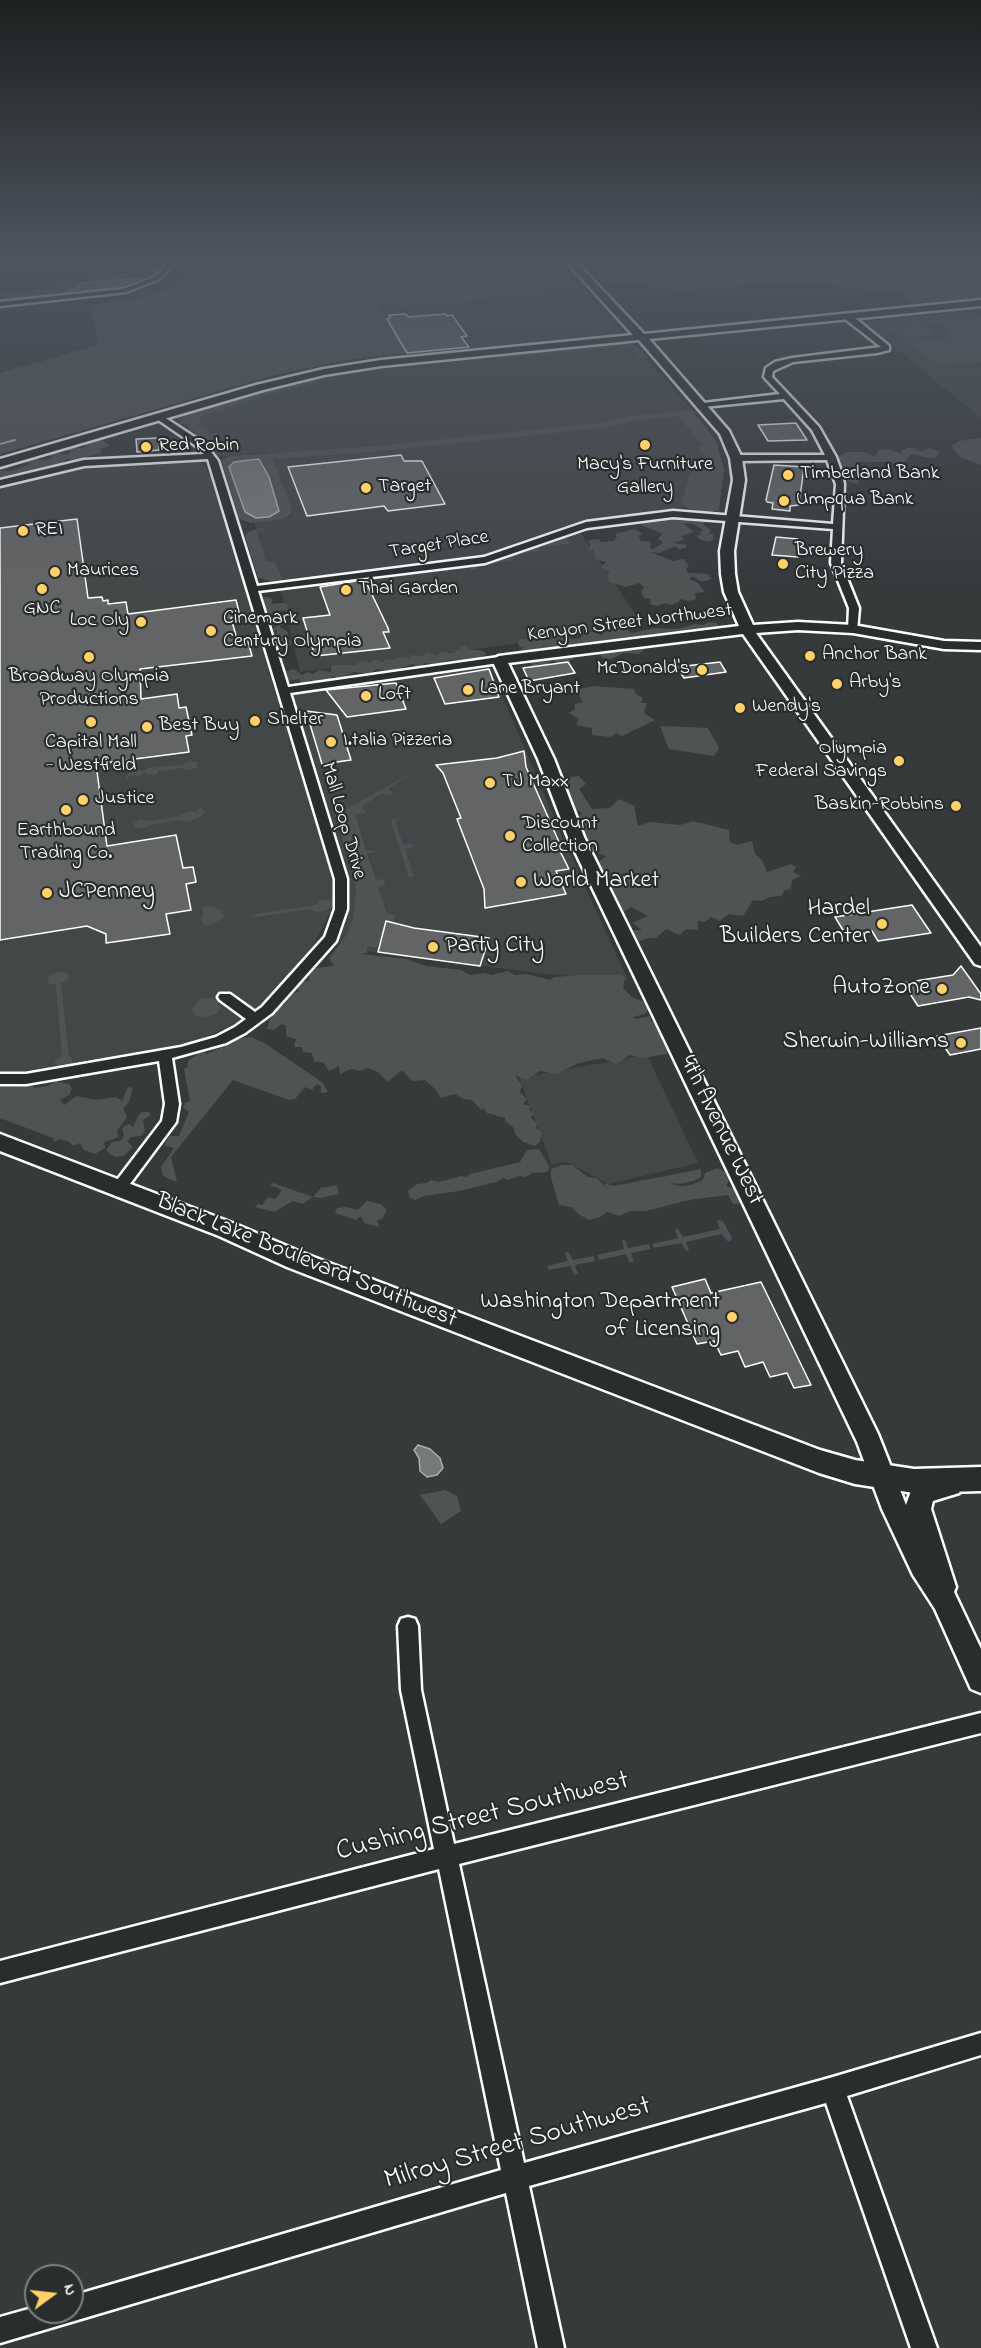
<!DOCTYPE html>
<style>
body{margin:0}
#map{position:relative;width:981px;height:2348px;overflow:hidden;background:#373a3b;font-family:"Indie Flower",sans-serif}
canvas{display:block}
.north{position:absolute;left:24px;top:2264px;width:60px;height:60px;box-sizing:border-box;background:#2a2d2e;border:2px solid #7f8182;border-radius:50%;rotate:75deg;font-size:16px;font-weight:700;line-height:24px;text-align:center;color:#fff}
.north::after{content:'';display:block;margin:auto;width:21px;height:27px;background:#ffd166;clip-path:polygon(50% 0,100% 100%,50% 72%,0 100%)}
</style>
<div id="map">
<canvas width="981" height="2348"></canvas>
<div class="north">N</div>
</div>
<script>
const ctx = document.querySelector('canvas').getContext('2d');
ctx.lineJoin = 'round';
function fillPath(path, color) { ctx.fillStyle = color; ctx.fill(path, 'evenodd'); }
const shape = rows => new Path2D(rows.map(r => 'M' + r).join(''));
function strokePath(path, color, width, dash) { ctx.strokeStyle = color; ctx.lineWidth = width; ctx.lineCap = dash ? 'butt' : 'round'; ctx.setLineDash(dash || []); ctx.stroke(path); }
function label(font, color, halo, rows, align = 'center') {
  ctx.font = font + ' "Indie Flower",sans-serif'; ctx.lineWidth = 4.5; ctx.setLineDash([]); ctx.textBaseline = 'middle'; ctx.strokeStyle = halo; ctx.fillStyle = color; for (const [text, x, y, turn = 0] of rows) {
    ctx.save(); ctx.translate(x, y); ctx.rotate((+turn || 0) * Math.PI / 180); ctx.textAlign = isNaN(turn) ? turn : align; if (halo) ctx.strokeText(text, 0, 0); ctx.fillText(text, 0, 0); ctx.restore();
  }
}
fillPath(shape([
 [582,287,620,331,615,335,410,355,381,307,404,308,481,301],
 [981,310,981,418,863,322],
 [625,343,635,346,692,410,631,416,598,423,681,415,710,449,692,506,575,525,644,627,300,672,278,579,263,562,254,521,292,516,268,457,269,452,219,457,206,439,177,420,179,416,284,385,356,371],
 [201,461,211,478,223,514,276,696,490,667,558,827,628,980,545,974,343,948,329,914,313,946,270,997,242,1020,228,1027,202,1039,171,1046,16,1073,0,1072,0,488,93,466],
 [647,1055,698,1163,608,1184,567,1162,552,1165,519,1078]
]), '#444748');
fillPath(shape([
 [155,261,159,261,158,269,147,279,145,276,79,282,70,289,56,293,56,296,0,300,0,293,56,288,55,279,142,272,156,266],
 [176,261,557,261,578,287,485,300,403,308,393,305,378,307,407,353,354,359,279,374,0,454,0,373,98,345,90,305,138,298,168,289,189,273,193,263,176,264],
 [585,261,981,261,981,298,914,304,896,290,875,291,816,283,744,282,743,286,679,291,628,282,608,284],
 [981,317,981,362,937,364,888,328,893,323],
 [938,323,950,330,951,335,946,339,933,342,917,342,902,330,896,330,895,327,903,324,906,326,903,329,912,337,917,337,935,335,928,327,920,324],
 [625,343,635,346,649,358,640,358,632,346,493,359,515,354],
 [318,379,320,379,309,382,326,381,285,390,231,407,224,407,224,410,200,416,200,421,208,431,202,432,216,433,219,445,205,443,206,439,196,435,194,431,189,431,190,424,174,424,181,422,185,416,179,416,218,404,218,402,227,400,233,403,236,399,233,398,248,393,251,394,281,384],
 [692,410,716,441,724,470,719,510,710,512,689,509,683,505,682,501,690,474,708,460,698,448,704,446,678,416,635,421,601,428,382,451,273,459,292,510,290,515,281,519,251,523,239,519,221,460,230,456,379,446,597,423,631,416],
 [93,438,100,438,110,446,99,449,102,451,101,453,77,459,79,462,71,463,70,461,73,460,66,459,62,465,44,467,22,476,14,473,8,479,0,481,0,471,11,471,31,464,23,461,28,458,34,457,41,460,49,459,53,457,46,454,51,451,67,455,72,451,67,451,66,446,73,444,81,449,87,445,83,442],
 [981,438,981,465,960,457,953,449,952,446,959,441],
 [912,447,921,452,929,448,939,452,936,457,929,458,911,454,904,463,897,464,891,462,859,462,857,464,859,468,865,470,867,473,863,476,864,479,858,481,859,484,842,480,843,478,853,478,850,473,842,471,836,464,834,460,846,452,865,452,875,457,878,450,888,449,901,454,902,450],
 [680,518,705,522,703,525,711,530,709,533,714,535,713,540,707,542,700,539,697,536,702,534,699,532,703,531,702,529,693,524,683,523,694,532,681,536,685,539,674,543,687,545,686,548,679,549,675,546,659,553,650,552,673,561,683,559,689,565,686,570,689,573,708,574,711,579,701,582,693,576,689,579,698,583,705,592,695,593,696,599,688,601,680,599,679,602,672,605,665,603,657,606,650,604,651,599,644,598,641,592,644,587,639,583,626,587,610,582,607,577,609,572,601,567,606,562,594,559,596,556,593,554,594,551,588,549,591,544,587,542,590,540,599,539,601,542,614,541,617,537,615,534,634,529,643,534,638,536,641,541,651,542,650,548,653,549,663,543,658,538,663,534,641,525,649,520,662,522,664,520],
 [261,528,265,529,257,531,266,562,275,562,282,579,280,580,271,581,258,578,245,536,248,532],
 [568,535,572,536,566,537,571,546,567,544,539,547,539,551,520,554,512,560,476,566,477,569,469,570,474,565,493,561],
 [266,597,273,599,271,604,284,603,289,606,287,610,277,612,283,614,286,618,283,620,286,621,284,625,280,625,280,627,288,632,287,638,292,642,290,646,278,649,268,647,272,639,282,637,276,635,277,630,271,630,278,625,275,624,274,620,265,615,267,613,258,610,259,598],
 [709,622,716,623,721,627,612,648,620,650,621,648,639,644,646,647,640,654,623,653,611,659,603,658,591,646,568,655,574,658,563,665,551,660,546,668,532,666,527,659,531,654,522,652,521,649,523,647,519,647,518,642,520,639,537,640,561,634,568,635,571,639,582,638,580,635,586,632,595,632,602,636,603,631,625,628,632,633,654,628,677,629,695,624,703,625],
 [465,645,469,649,484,651,486,654,477,661,449,660,434,665,426,663,418,668,413,664,391,671,377,669,369,674,355,672,340,678,333,676,329,680,322,679,314,683,311,680,306,685,302,684,299,679,289,681,283,676,284,672,294,669,302,675,308,672,313,674,319,670,331,672,331,667,337,665,355,665,361,661,370,663,375,659,383,662,385,659,394,660,400,657,409,658,412,655,423,656,427,653,437,655,441,652,451,653,460,650,461,647],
 [593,686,634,689,637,695,643,698,641,703,647,703,644,713,655,720,622,736,616,733,610,737,592,735,592,728,576,725,579,719,569,713,575,709,575,704,583,702,576,690],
 [660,726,708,728,719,748,714,756,669,749],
 [189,761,198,762,196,764,199,767,189,770,182,768,158,771,157,774,152,775,144,773,140,776,131,775,126,780,125,778,129,773,135,772,135,769,144,771,148,768,182,765],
 [413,772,388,789,394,794,389,796,382,793,361,807,366,813,355,814,366,850,377,851,367,854,376,880,383,879,386,883,378,887,387,914,396,915,393,923,386,921,377,948,367,946,367,953,361,954,406,959,426,966,461,970,470,975,484,973,491,975,508,971,515,975,526,974,550,980,555,977,578,975,621,975,625,979,623,988,632,997,651,1005,645,1014,633,1017,636,1019,650,1016,651,1021,661,1026,666,1032,663,1042,670,1044,667,1054,642,1058,630,1055,616,1064,603,1058,579,1063,556,1074,540,1071,527,1079,515,1076,522,1085,520,1092,527,1099,523,1104,531,1106,529,1110,534,1113,531,1118,537,1123,536,1128,542,1133,540,1142,535,1146,523,1142,515,1134,514,1128,505,1121,505,1118,487,1113,483,1108,481,1110,472,1100,464,1099,455,1094,441,1098,435,1089,425,1080,412,1081,402,1070,388,1082,378,1072,368,1068,359,1071,351,1069,340,1074,339,1066,329,1071,323,1062,314,1062,312,1053,303,1052,302,1047,294,1047,296,1039,286,1036,286,1026,282,1024,274,1030,267,1029,270,1019,278,1008,285,1004,290,995,299,991,297,988,302,982,310,981,309,976,316,968,334,966,329,958,346,936,353,918,356,893,355,879,335,815],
 [579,776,586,784,579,789,592,809,610,808,619,799,634,806,638,826,650,822,680,825,693,821,729,830,730,842,737,845,752,841,755,854,762,860,767,872,791,864,796,867,793,872,801,876,792,880,791,889,785,890,781,896,769,897,762,901,753,900,743,916,729,914,720,921,711,917,705,922,698,921,698,930,686,929,680,935,666,929,656,938,648,938,635,943,628,931,642,930,632,923,648,916,631,907,623,912,611,901,615,893,607,887,609,875,598,873,595,864,606,856,586,849,582,839,585,834,574,821,582,813,573,808,574,802,562,796,566,789,560,785,562,778],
 [201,808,205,811,203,815,189,822,178,820,150,825,144,828,136,828,133,824,140,819,150,821,176,817,191,811,198,813,197,810],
 [404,818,395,820,403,845,412,844,414,847,405,849,413,875,424,874,409,877,391,822,393,819],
 [333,899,335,903,330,909,316,912,310,909,250,918,255,914,316,905,320,900],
 [210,906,222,910,224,918,208,926,203,924,201,917,203,914,202,908],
 [58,971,67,973,69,976,67,980,61,983,69,1056,72,1059,72,1065,66,1068,59,1068,54,1062,62,1056,56,985,47,983,49,976],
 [212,998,219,1001,218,1005,221,1008,217,1013,207,1017,195,1016,192,1009,194,1005,200,999],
 [251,1037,264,1043,322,1082,328,1092,321,1093,321,1086,317,1084,312,1090,305,1087,295,1099,289,1100,233,1080,171,1157,177,1182,167,1178,163,1175,161,1167,174,1148,164,1145,170,1136,179,1136,189,1112,183,1108,185,1103,190,1101,184,1069,187,1067,189,1060,202,1052,207,1054,242,1038],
 [56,1081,69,1084,72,1089,69,1095,60,1100,65,1105,76,1096,96,1100,116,1097,122,1101,128,1087,133,1088,129,1102,123,1109,127,1117,117,1131,118,1137,104,1142,105,1148,95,1154,84,1150,80,1143,73,1146,69,1142,60,1139,54,1142,53,1138,0,1118,0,1087,33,1086,35,1088,48,1086],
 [142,1112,149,1112,151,1115,143,1120,145,1131,141,1136,131,1137,127,1141,133,1147,125,1155,117,1157,111,1155,106,1150,112,1142,120,1141,124,1136,122,1128,129,1124,133,1127,138,1116],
 [539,1149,549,1166,548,1172,533,1173,525,1177,518,1176,508,1180,503,1178,496,1182,459,1191,424,1196,415,1200,410,1198,408,1191,417,1184,427,1183,431,1180,439,1182,461,1176,466,1177,470,1174,520,1162,527,1150],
 [561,1165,572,1165,588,1177,597,1178,610,1192,603,1183,614,1186,701,1169,701,1177,693,1181,680,1184,668,1183,680,1186,691,1185,703,1180,705,1173,718,1168,725,1172,729,1180,726,1186,733,1188,740,1197,739,1204,733,1204,728,1195,689,1200,646,1211,630,1211,619,1216,607,1212,600,1217,589,1220,578,1214,572,1207,559,1205,551,1178,551,1169],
 [273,1183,313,1197,321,1188,337,1185,339,1194,321,1198,313,1197,303,1204,293,1201,274,1212,255,1207,258,1204,262,1205,268,1197,275,1199,282,1190,270,1185],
 [367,1201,381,1204,387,1210,382,1219,377,1220,379,1227,364,1223,361,1216,356,1220,335,1213,337,1208,346,1207,358,1210],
 [719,1220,723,1221,732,1238,730,1241,727,1241,722,1234,686,1242,689,1250,686,1251,681,1243,654,1248,652,1244,678,1238,675,1230,677,1228,683,1237,720,1229,717,1221],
 [622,1240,625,1240,628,1248,649,1244,651,1249,631,1253,634,1261,632,1262,629,1262,626,1254,599,1260,597,1255,624,1249],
 [568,1251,573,1260,594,1256,595,1261,575,1265,578,1274,575,1275,570,1266,549,1270,547,1266,568,1261,565,1253],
 [445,1490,457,1496,461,1511,441,1524,420,1495]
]), '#505354');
const water = shape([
 [140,278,110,289,65,293,74,289,81,283,140,278],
 [259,459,269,477,279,511,269,517,256,518,245,512,229,467,234,462,259,459],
 [418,1445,430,1449,440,1458,443,1468,437,1475,427,1477,420,1471,419,1458,414,1450,418,1445]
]);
fillPath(water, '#767879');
strokePath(water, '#adaeaf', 1.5);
strokePath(shape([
 [0,444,15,440]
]), '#adaeaf', 2);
const building = shape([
 [406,314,408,317,446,314,447,316,452,315,467,336,461,337,469,347,407,353,387,319,390,318,389,315,406,314],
 [796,423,807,440,768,441,758,425,796,423],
 [159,438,159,450,137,452,136,439,159,438],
 [401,455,404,461,422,461,445,504,388,511,384,506,307,516,288,467,401,455],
 [774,465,804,467,799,505,790,506,790,511,772,509,773,503,767,502,766,500,774,465],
 [77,519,88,598,102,597,103,601,108,600,108,604,126,602,128,614,236,600,240,616,231,618,237,639,247,638,252,656,140,669,141,699,177,694,179,708,186,707,192,735,186,736,189,752,96,764,107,846,176,835,183,868,193,867,196,882,186,884,191,910,166,914,170,934,106,943,106,934,87,926,0,940,0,528,77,519],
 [776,537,798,539,798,557,772,555,776,537],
 [362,580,366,582,388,628,389,632,383,632,390,648,315,656,303,618,330,615,320,587,362,580],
 [568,662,575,673,529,681,523,668,568,662],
 [720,662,726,672,684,678,677,667,720,662],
 [489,669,499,697,445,704,434,678,489,669],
 [396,683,406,709,347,717,326,690,396,683],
 [306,711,337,715,351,760,322,764,306,711],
 [524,751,526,767,563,851,560,851,569,869,556,871,566,894,485,908,484,889,457,819,461,818,443,773,436,765,497,758,524,751],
 [912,905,931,933,878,941,872,931,846,935,835,917,912,905],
 [386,921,414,928,489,938,480,966,378,952,386,921],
 [961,966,981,994,981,1000,969,997,918,1006,903,983,953,975,961,966],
 [981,1028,981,1049,950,1055,937,1036,981,1028],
 [705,1279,711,1293,761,1282,811,1385,794,1388,787,1373,770,1377,763,1362,745,1367,738,1351,721,1355,714,1341,697,1344,672,1287,705,1279]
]);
fillPath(building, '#636465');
strokePath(building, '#fff', 1.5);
const street = shape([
 [164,261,170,261,170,268,159,279,126,292,0,306,0,302,123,289,155,277,164,268,164,261],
 [844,314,850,314,889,346,889,350,877,353,793,362,773,371,772,377,819,427,836,457,841,471,844,484,841,563,859,608,857,631,848,629,849,608,831,563,833,529,673,517,587,528,485,563,258,591,288,687,499,657,504,660,499,663,290,693,347,879,347,909,336,941,272,1013,245,1033,226,1043,172,1058,179,1104,176,1122,124,1192,119,1194,114,1192,111,1188,162,1121,165,1104,159,1061,26,1084,0,1084,0,1074,26,1074,181,1047,216,1037,235,1027,246,1019,220,1000,218,997,220,994,230,994,255,1012,262,1007,325,937,335,909,335,879,208,459,84,466,0,486,0,480,84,460,204,454,199,448,154,417,161,415,205,444,218,461,257,586,484,557,586,522,673,511,833,524,836,484,827,460,736,461,732,458,736,455,825,455,812,430,784,399,703,407,699,405,703,403,780,394,764,377,766,368,775,362,792,358,881,347,844,318,844,314],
 [408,1617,415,1619,418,1626,421,1690,454,1844,981,1713,981,1733,459,1864,524,2163,833,2077,981,2033,981,2055,847,2096,937,2348,911,2348,826,2103,529,2186,564,2348,538,2348,506,2193,0,2343,0,2317,36,2307,36,2312,72,2312,72,2296,501,2170,439,1869,0,1983,0,1961,434,1849,401,1690,398,1626,401,1619,408,1617]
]);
const secondary = shape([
 [566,261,575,261,644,334,981,300,981,306,649,339,729,431,742,458,745,480,734,551,735,574,738,592,753,625,798,622,853,625,944,641,981,642,981,650,944,649,853,633,798,630,756,633,981,947,981,966,975,964,743,634,508,663,554,759,584,837,878,1434,906,1505,912,1488,925,1481,950,1474,959,1477,962,1485,959,1493,933,1501,931,1509,956,1587,954,1592,981,1649,981,1693,971,1689,935,1609,913,1575,882,1509,857,1442,568,837,538,759,492,660,499,656,739,626,724,592,721,574,720,551,733,480,730,458,720,434,639,340,381,366,324,375,263,390,0,467,0,459,256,385,324,369,381,360,633,335,566,261]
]);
const primary = shape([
 [0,1134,235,1224,303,1253,820,1450,855,1460,914,1469,981,1467,981,1491,914,1493,855,1484,819,1473,287,1267,219,1236,0,1151,0,1134]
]);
strokePath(street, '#fff', 5);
strokePath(secondary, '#fff', 5);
strokePath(primary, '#fff', 5);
fillPath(street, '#2a2d2e');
fillPath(secondary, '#2a2d2e');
fillPath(primary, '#2a2d2e');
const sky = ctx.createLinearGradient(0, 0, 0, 589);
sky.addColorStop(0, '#1e2020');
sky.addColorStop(0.44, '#4d5560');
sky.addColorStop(1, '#4d556000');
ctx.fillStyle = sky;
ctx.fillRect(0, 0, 981, 589);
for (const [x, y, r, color] of [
 [645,445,6,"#ffd166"],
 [146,447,6,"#ffd166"],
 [788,475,6,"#ffd166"],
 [366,488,6,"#ffd166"],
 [784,501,6,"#ffd166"],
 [23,531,6,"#ffd166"],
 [783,564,6,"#ffd166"],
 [55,572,6,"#ffd166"],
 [42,589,6,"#ffd166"],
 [346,590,6,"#ffd166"],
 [141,622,6,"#ffd166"],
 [211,631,6,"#ffd166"],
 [810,656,6,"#ffd166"],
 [89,657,6,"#ffd166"],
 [702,670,6,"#ffd166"],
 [837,684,6,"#ffd166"],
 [468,690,6,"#ffd166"],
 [366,696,6,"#ffd166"],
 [740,708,6,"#ffd166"],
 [255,721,6,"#ffd166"],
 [91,722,6,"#ffd166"],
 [147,727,6,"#ffd166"],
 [331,742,6,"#ffd166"],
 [899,761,6,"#ffd166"],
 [490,783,6,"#ffd166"],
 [83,800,6,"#ffd166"],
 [956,806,6,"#ffd166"],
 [66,810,6,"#ffd166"],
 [510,836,6,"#ffd166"],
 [521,882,6,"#ffd166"],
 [47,893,6,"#ffd166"],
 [882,924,6,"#ffd166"],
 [433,947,6,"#ffd166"],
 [942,989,6,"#ffd166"],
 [961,1043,6,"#ffd166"],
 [732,1317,6,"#ffd166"]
]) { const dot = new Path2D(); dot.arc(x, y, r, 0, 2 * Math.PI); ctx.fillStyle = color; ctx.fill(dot); strokePath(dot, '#2a2d2e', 2); }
label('20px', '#fff', '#2a2d2e', [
 ["Red Robin",158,447],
 ["Macy's Furniture",645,466,"center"],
 ["Gallery",645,489,"center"],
 ["Timberland Bank",800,475],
 ["Target",378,488],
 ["Umpqua Bank",796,501],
 ["REI",35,531],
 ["Brewery",795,552],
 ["City Pizza",795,575],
 ["Maurices",67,572],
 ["Thai Garden",358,590],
 ["GNC",42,610,"center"],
 ["Cinemark",223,620],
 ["Century Olympia",223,643],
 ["Loc Oly",129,622,"right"],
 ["Anchor Bank",822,656],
 ["McDonald's",690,670,"right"],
 ["Broadway Olympia",89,678,"center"],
 ["Productions",89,701,"center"],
 ["Arby's",849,684],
 ["Lane Bryant",480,690],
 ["Loft",378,696],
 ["Wendy's",752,708],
 ["Shelter",267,721],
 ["Best Buy",159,727],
 ["I.talia Pizzeria",343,742],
 ["Capital Mall",91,744,"center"],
 ["- Westfield",91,767,"center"],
 ["Olympia",887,750,"right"],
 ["Federal Savings",887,773,"right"],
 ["TJ Maxx",502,783],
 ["Justice",95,800],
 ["Baskin-Robbins",944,806,"right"],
 ["Discount",522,825],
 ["Collection",522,848],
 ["Earthbound",66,832,"center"],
 ["Trading Co.",66,855,"center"]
], 'left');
label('20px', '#fff', '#2a2d2e', [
 ["Target Place",439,546,-9],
 ["Kenyon Street Northwest",630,624,-7],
 ["Mall Loop Drive",342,821,74]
]);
label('24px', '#fff', '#2a2d2e', [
 ["World Market",533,882,"left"],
 ["JCPenney",59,893,"left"],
 ["Hardel",870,910],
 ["Builders Center",870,938],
 ["Party City",445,947,"left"],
 ["AutoZone",930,989],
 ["Sherwin-Williams",949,1043],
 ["Washington Department",720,1303],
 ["of Licensing",720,1331]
], 'right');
label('24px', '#fff', '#2a2d2e', [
 ["4th Avenue West",720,1131,64],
 ["Black Lake Boulevard Southwest",306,1262,22]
]);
label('28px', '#fff', '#2a2d2e', [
 ["Cushing Street Southwest",483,1818,-14],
 ["Milroy Street Southwest",518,2145,-16]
]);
</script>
